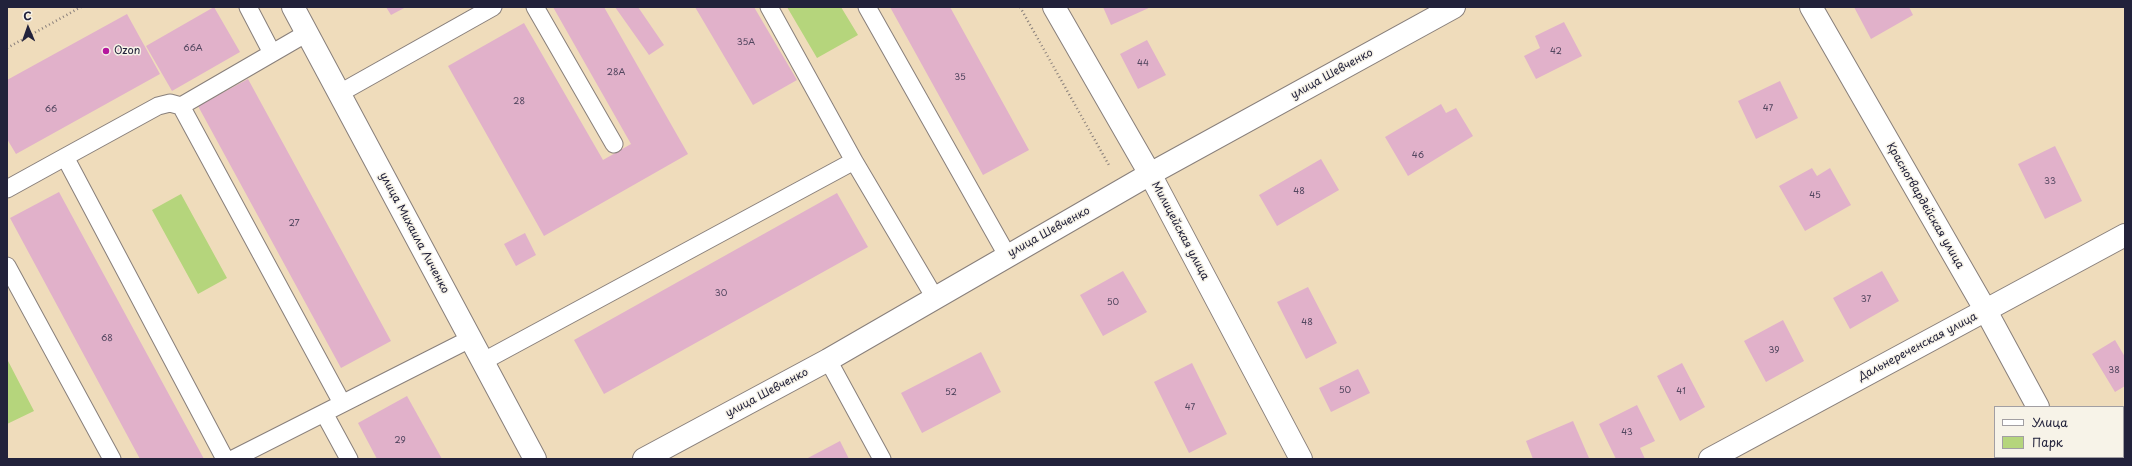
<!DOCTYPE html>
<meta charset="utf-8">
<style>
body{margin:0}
#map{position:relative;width:2132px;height:466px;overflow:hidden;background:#efdcbb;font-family:"Playpen Sans",sans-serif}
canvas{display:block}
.frame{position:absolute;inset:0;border:8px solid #22223b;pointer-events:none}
.legend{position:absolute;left:1994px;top:406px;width:130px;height:52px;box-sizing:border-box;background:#f7f3e8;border:1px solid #a29fa3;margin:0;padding:5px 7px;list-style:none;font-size:12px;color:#22223b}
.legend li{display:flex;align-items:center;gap:8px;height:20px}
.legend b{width:20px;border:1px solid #a29fa3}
.north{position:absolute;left:8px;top:8px;width:40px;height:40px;-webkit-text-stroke:3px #f7f3e8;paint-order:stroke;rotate:358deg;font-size:11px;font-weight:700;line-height:16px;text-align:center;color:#22223b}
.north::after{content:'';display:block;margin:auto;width:14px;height:18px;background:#22223b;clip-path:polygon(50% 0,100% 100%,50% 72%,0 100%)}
</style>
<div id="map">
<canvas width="2132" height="466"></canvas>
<div class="frame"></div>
<ul class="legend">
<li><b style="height:5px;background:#fff"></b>Улица</li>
<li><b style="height:11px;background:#b5d57c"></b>Парк</li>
</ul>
<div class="north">С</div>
</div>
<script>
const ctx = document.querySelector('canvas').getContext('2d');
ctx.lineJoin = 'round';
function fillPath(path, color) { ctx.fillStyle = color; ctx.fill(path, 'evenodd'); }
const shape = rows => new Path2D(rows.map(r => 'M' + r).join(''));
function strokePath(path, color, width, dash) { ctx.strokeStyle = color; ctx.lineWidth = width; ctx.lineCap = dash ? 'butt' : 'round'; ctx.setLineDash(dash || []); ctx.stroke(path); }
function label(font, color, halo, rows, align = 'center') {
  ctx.font = font + ' "Playpen Sans",sans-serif'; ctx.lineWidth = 3; ctx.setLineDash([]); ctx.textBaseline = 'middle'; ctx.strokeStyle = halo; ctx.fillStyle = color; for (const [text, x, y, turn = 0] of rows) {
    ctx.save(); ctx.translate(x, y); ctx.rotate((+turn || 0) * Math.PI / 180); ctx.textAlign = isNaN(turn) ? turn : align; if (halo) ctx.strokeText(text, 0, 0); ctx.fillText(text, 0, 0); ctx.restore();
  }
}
fillPath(shape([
 [787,7,841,7,858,35,817,58],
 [181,194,227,278,198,294,152,210],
 [7,359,34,411,7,424]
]), '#b5d57c');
fillPath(shape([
 [214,7,240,52,172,91,146,46],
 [386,7,406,7,391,15],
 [553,7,604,7,688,154,544,236,448,66,524,23,603,160,631,144],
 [615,7,638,7,664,45,649,55],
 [695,7,754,7,797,80,753,105],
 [890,7,950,7,1029,150,983,175],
 [1103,7,1151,7,1111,25],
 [1854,7,1909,7,1913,15,1871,39],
 [127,14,160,74,16,154,7,139,7,80],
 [1564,22,1582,56,1536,79,1524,56,1540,48,1535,36],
 [1147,40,1166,75,1138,89,1120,54],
 [248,79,391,341,341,368,198,106],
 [1780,81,1798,118,1756,139,1738,101],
 [1441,104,1446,113,1456,108,1473,136,1408,176,1385,137],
 [2055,146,2082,201,2045,219,2018,164],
 [1321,159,1339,190,1277,226,1259,195],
 [1812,168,1817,176,1830,168,1851,205,1805,231,1779,186],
 [59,192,204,459,140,459,10,218],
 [837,193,868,247,604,394,574,340],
 [525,233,536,255,516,266,504,244],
 [1123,271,1147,312,1103,336,1080,295],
 [1882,271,1899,301,1850,329,1833,298],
 [1308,287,1337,343,1306,359,1277,302],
 [1783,320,1804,361,1766,382,1744,341],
 [2115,340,2125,357,2125,386,2115,392,2092,354],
 [981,352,1001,392,922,433,901,393],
 [1192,363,1227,434,1189,453,1154,382],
 [1682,363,1705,407,1680,421,1657,376],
 [1358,369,1370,393,1331,412,1319,388],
 [407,396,442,459,377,459,358,423],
 [1637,405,1655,441,1640,448,1645,459,1616,459,1599,424],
 [1573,421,1589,458,1533,459,1526,441],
 [2125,440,2125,459,2104,459,2103,457,2123,457,2123,441],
 [840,441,849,459,806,459]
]), '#e1b1ca');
const service = shape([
 [248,7,272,53],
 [535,7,614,144],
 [867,7,1007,255],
 [340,93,493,7],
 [181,106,307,33],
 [65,157,158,106,170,103,181,106,342,403],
 [854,161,935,298],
 [7,189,65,157,225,459],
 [7,266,112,459],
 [828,360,882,459],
 [482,362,854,161,769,7],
 [324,413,349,459],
 [233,459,470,339]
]);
const minor = shape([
 [1054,7,1150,174,1301,459],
 [644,459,828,360,1150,174,1454,7],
 [1710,459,2125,235]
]);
const tertiary = shape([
 [1811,7,1986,311,2038,407],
 [2065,457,2066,459]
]);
const secondary = shape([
 [293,7,535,459]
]);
strokePath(service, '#887f7b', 19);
strokePath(minor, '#887f7b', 24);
strokePath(tertiary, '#887f7b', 24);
strokePath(secondary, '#887f7b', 24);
strokePath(shape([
 [1020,7,1110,167],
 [7,48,81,7]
]), '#887f7b', 2.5, [1, 3]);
strokePath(service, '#fff', 17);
strokePath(minor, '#fff', 22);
strokePath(tertiary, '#fff', 22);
strokePath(secondary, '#fff', 22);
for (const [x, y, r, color] of [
 [106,51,4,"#b5179e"]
]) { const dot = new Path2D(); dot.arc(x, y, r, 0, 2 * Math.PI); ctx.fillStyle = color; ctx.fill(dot); strokePath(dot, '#f7f3e8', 1.5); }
label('9px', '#52465f', null, [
 ["35А",746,43],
 ["66А",193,49],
 ["42",1556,52],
 ["44",1143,64],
 ["28А",616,73],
 ["35",960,78],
 ["28",519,102],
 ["47",1768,109],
 ["66",51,110],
 ["46",1418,156],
 ["33",2050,182],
 ["48",1299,192],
 ["45",1815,196],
 ["27",294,224],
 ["30",721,294],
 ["37",1866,300],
 ["50",1113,303],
 ["48",1307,323],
 ["68",107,339],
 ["39",1774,351],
 ["38",2114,371],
 ["50",1345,391],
 ["41",1681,392],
 ["52",951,393],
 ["47",1190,408],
 ["43",1627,433],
 ["29",400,441]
]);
label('11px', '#22223b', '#f7f3e8', [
 ["Ozon",114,51]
], 'left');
label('11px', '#22223b', '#f7f3e8', [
 ["улица Шевченко",1332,74,-29],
 ["Красногвардейская улица",1925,206,60],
 ["Милицейская улица",1180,231,62],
 ["улица Шевченко",1049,232,-29],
 ["улица Михаила Личенко",414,233,62],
 ["Дальнереченская улица",1918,347,-28],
 ["улица Шевченко",767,393,-28]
]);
</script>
